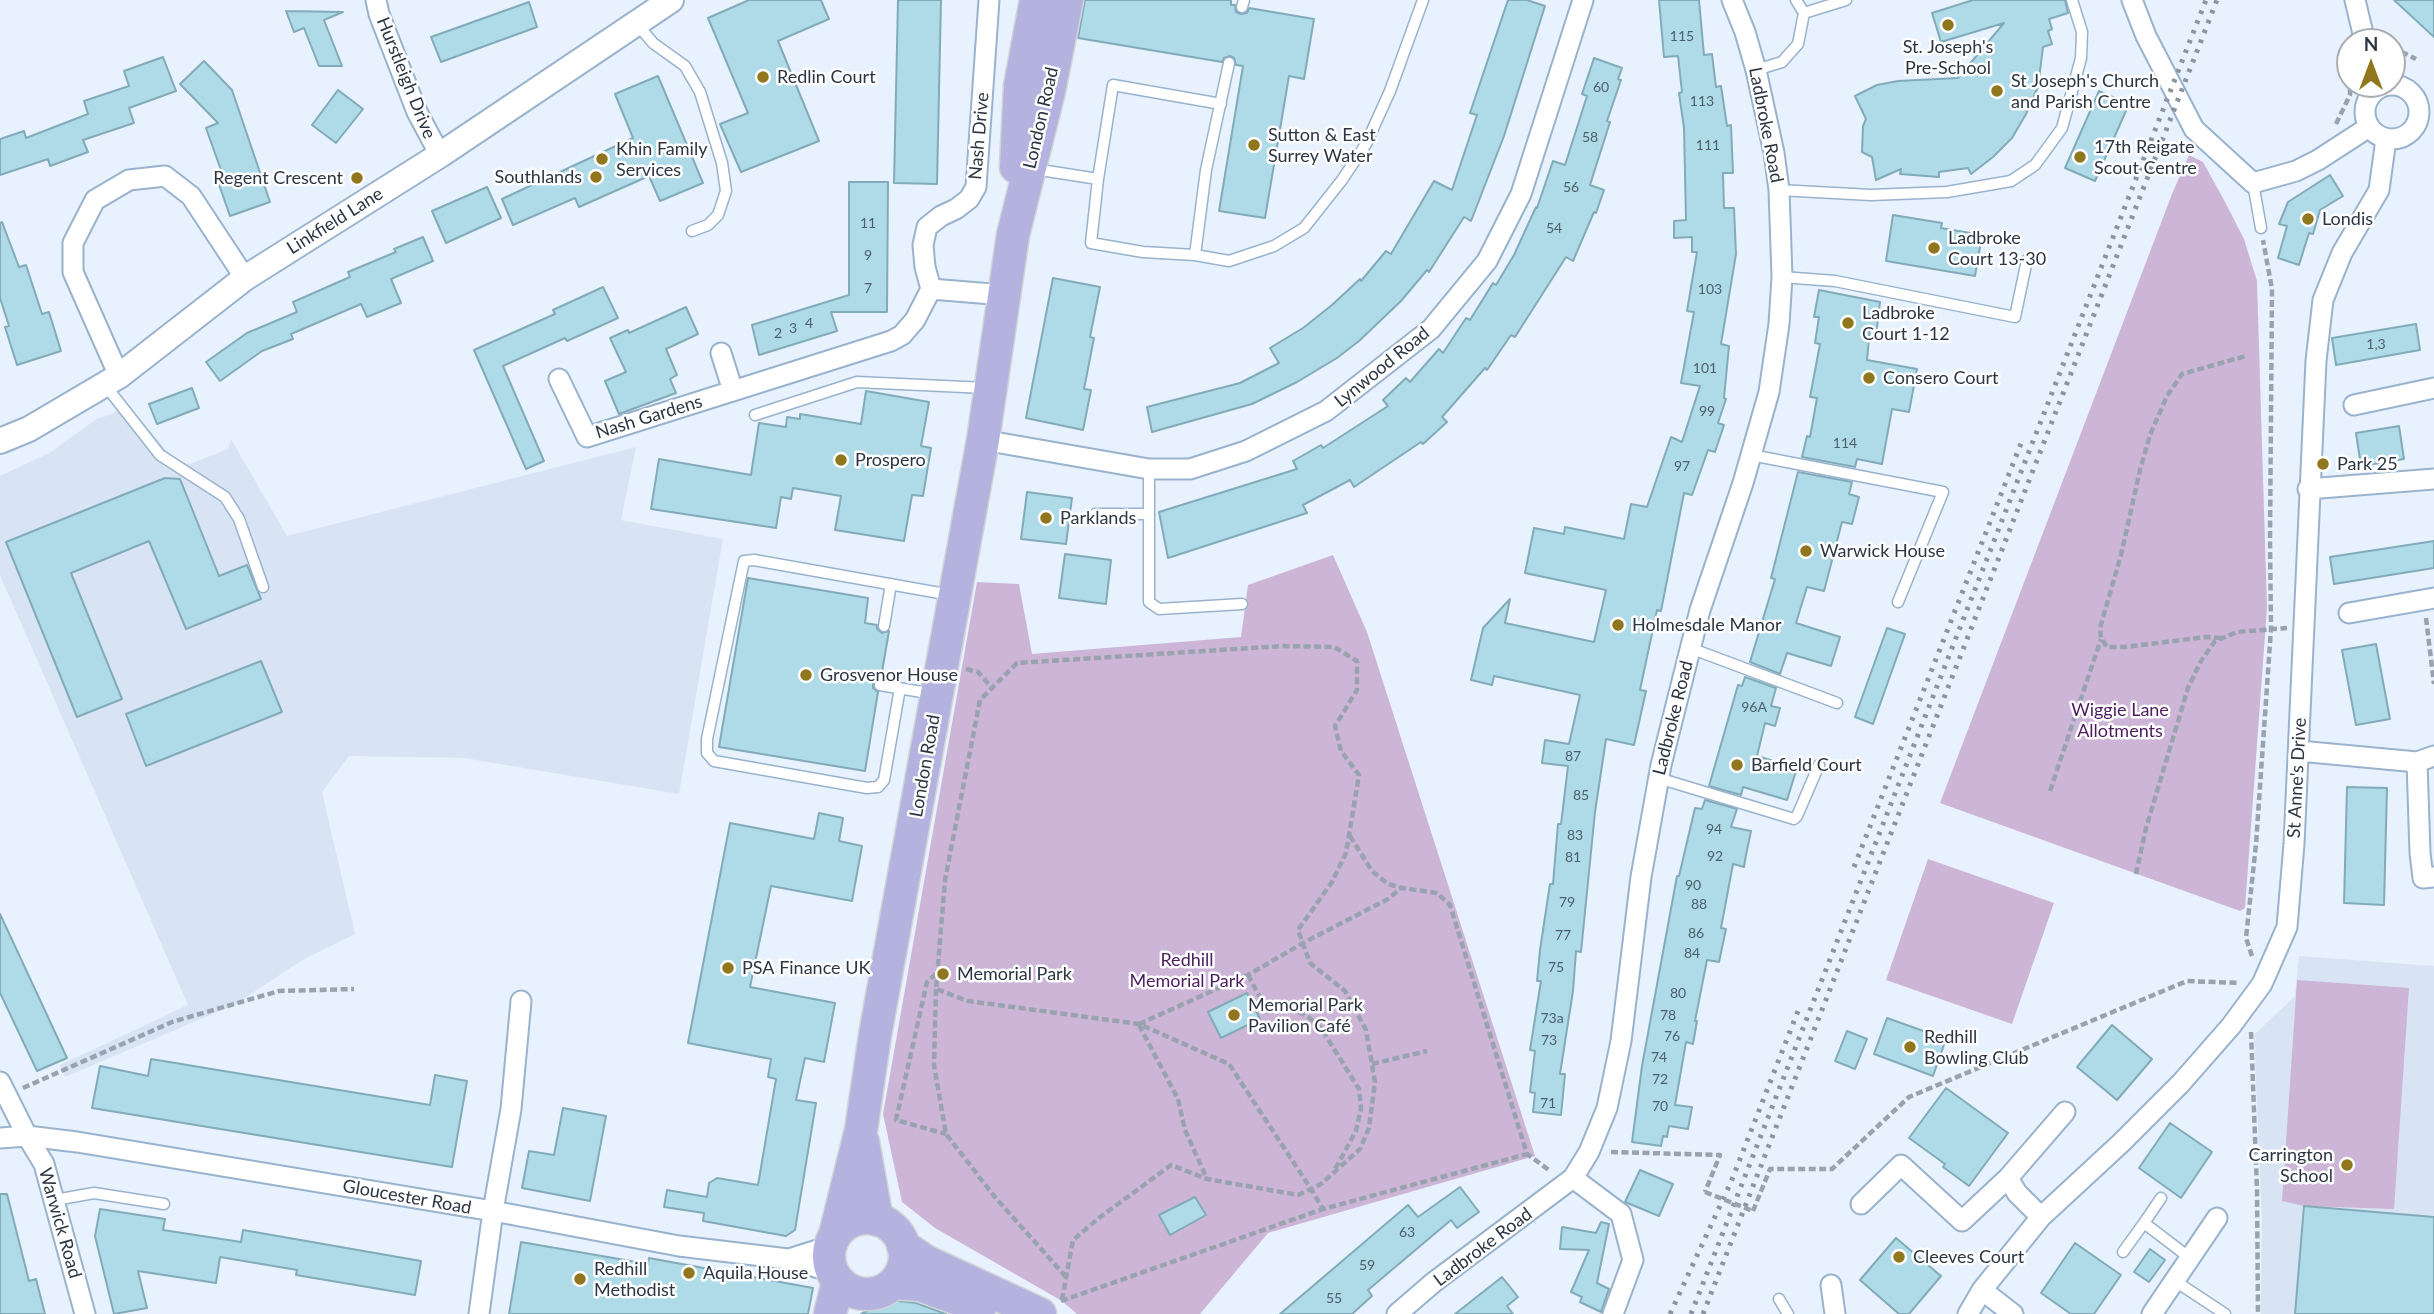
<!DOCTYPE html>
<meta charset="utf-8">
<style>
body{margin:0}
#map{position:relative;width:2434px;height:1314px;overflow:hidden;background:#e8f2fe;font-family:Lato,sans-serif}
canvas{display:block}
.north{position:absolute;left:2336px;top:28px;width:70px;height:70px;box-sizing:border-box;background:#fefefe;border:2px solid #aaaeb3;border-radius:50%;rotate:0deg;font-size:19px;font-weight:700;line-height:28px;text-align:center;color:#2c3642}
.north::after{content:'';display:block;margin:auto;width:24px;height:32px;background:#90761c;clip-path:polygon(50% 0,100% 100%,50% 72%,0 100%)}
</style>
<div id="map">
<canvas width="2434" height="1314"></canvas>
<div class="north">N</div>
</div>
<script>
const ctx = document.querySelector('canvas').getContext('2d');
ctx.lineJoin = 'round';
function fillPath(path, color) { ctx.fillStyle = color; ctx.fill(path, 'evenodd'); }
const shape = rows => new Path2D(rows.map(r => 'M' + r).join(''));
function strokePath(path, color, width, dash) { ctx.strokeStyle = color; ctx.lineWidth = width; ctx.lineCap = dash ? 'butt' : 'round'; ctx.setLineDash(dash || []); ctx.stroke(path); }
function label(font, color, halo, rows, align = 'center') {
  ctx.font = font + ' Lato,sans-serif'; ctx.lineWidth = 5; ctx.setLineDash([]); ctx.textBaseline = 'middle'; ctx.strokeStyle = halo; ctx.fillStyle = color; for (const [text, x, y, turn = 0] of rows) {
    ctx.save(); ctx.translate(x, y); ctx.rotate((+turn || 0) * Math.PI / 180); ctx.textAlign = isNaN(turn) ? turn : align; if (halo) ctx.strokeText(text, 0, 0); ctx.fillText(text, 0, 0); ctx.restore();
  }
}
fillPath(shape([
 [126,402,173,458,183,463,190,464,228,449,231,439,287,536,636,447,621,520,723,539,679,794,464,758,349,756,322,792,355,934,304,959,236,1004,65,1077,60,1065,188,1005,0,575,0,476,51,452,95,420,112,414],
 [2299,956,2434,966,2434,1314,2261,1314,2262,1221,2254,1035,2295,996]
]), '#d8e4f3');
fillPath(shape([
 [2189,155,2203,162,2224,200,2244,239,2257,281,2267,608,2245,908,2240,911,1940,803,2172,194],
 [1333,555,1367,632,1535,1156,1268,1233,1200,1314,1077,1314,1062,1301,935,1228,902,1202,883,1114,977,582,1019,584,1032,654,1241,637,1248,585],
 [1928,859,2054,903,2012,1024,1886,980],
 [2297,980,2409,988,2394,1209,2304,1206,2282,1201]
]), '#cdb5d8');
const building = shape([
 [749,0,821,0,829,19,778,41,819,141,741,172,720,124,748,113,708,18,749,0],
 [898,0,941,0,937,184,894,183,898,0],
 [1085,0,1231,0,1231,5,1235,5,1236,12,1241,14,1247,13,1249,8,1314,19,1304,79,1289,76,1265,218,1219,211,1243,66,1236,65,1234,58,1230,56,1224,58,1222,62,1078,38,1085,0],
 [1508,0,1527,0,1545,6,1504,136,1471,221,1464,217,1429,272,1427,270,1401,301,1359,341,1337,358,1297,382,1252,404,1152,432,1147,407,1240,383,1279,363,1270,348,1303,328,1332,305,1360,279,1361,281,1386,251,1391,254,1434,181,1452,190,1477,115,1470,113,1508,0],
 [1659,0,1699,0,1704,55,1712,54,1716,87,1721,86,1727,126,1731,125,1733,173,1723,173,1724,208,1734,208,1736,254,1721,344,1729,346,1724,398,1726,399,1718,423,1724,425,1715,452,1708,450,1692,495,1684,493,1661,611,1657,610,1640,690,1646,691,1634,745,1606,739,1595,812,1581,952,1576,951,1573,991,1560,1074,1565,1074,1561,1115,1533,1112,1535,1093,1530,1092,1535,1051,1530,1050,1541,981,1537,981,1540,950,1550,884,1553,884,1558,824,1561,824,1568,766,1542,763,1545,740,1569,744,1580,695,1494,676,1492,685,1471,680,1483,628,1510,599,1505,623,1594,642,1606,590,1525,573,1534,528,1564,534,1565,527,1624,539,1631,504,1647,507,1671,437,1682,442,1700,386,1681,383,1694,312,1687,311,1697,252,1692,252,1692,237,1674,238,1674,221,1686,220,1684,128,1679,93,1682,92,1678,56,1664,57,1659,0],
 [1973,0,2065,0,2068,13,2049,19,2052,29,2048,31,2052,44,2043,47,2038,87,2026,114,2012,138,1993,157,1971,174,1968,168,1939,172,1939,177,1900,174,1901,169,1876,180,1872,157,1862,152,1863,126,1866,119,1855,96,1877,85,1898,81,1958,78,2004,23,1941,42,1932,13,1973,0],
 [2394,0,2434,0,2434,37,2394,0],
 [529,2,537,27,441,62,431,37,529,2],
 [286,11,343,12,324,20,342,66,319,66,304,28,294,32,286,11],
 [163,57,176,91,129,108,134,123,83,140,88,152,50,166,48,159,0,175,0,139,24,131,26,138,88,114,84,101,129,86,124,71,163,57],
 [1594,58,1622,68,1618,79,1621,80,1607,121,1610,122,1590,185,1604,190,1596,213,1594,212,1573,261,1566,257,1515,337,1511,335,1487,370,1485,368,1442,417,1447,422,1423,444,1421,442,1354,487,1350,480,1303,505,1307,513,1168,558,1159,512,1297,469,1293,461,1321,445,1323,448,1388,406,1383,400,1406,378,1410,382,1439,349,1443,353,1466,318,1470,320,1493,283,1496,285,1514,255,1536,207,1537,208,1553,161,1565,165,1587,96,1582,94,1594,58],
 [204,61,232,90,270,202,230,216,216,176,222,173,206,128,218,123,180,84,204,61],
 [658,76,703,183,660,201,649,176,579,207,575,198,513,225,502,199,633,138,615,94,658,76],
 [338,90,363,109,336,143,312,125,338,90],
 [2099,91,2129,104,2095,181,2065,168,2099,91],
 [2330,175,2343,196,2320,210,2313,234,2309,233,2299,265,2278,258,2287,226,2279,224,2288,202,2330,175],
 [849,182,888,182,887,312,831,312,837,331,759,355,752,325,849,295,849,182],
 [487,187,501,218,446,243,432,211,487,187],
 [1893,215,1942,223,1941,228,1982,235,1975,276,1886,261,1893,215],
 [2,222,19,267,26,265,42,314,49,312,61,351,17,365,5,327,9,326,0,298,0,223,2,222],
 [423,237,433,261,391,279,401,303,367,317,361,304,291,334,293,339,262,351,220,381,206,362,247,333,297,312,293,302,350,277,348,272,396,252,394,249,423,237],
 [1053,278,1100,287,1090,337,1094,338,1084,389,1091,390,1083,430,1026,418,1053,278],
 [603,287,618,318,567,341,565,338,503,366,544,461,526,469,474,350,555,314,553,310,603,287],
 [1819,290,1880,302,1877,328,1870,328,1867,360,1917,369,1909,412,1892,409,1882,464,1857,459,1855,467,1802,457,1807,436,1810,437,1817,398,1810,397,1820,344,1815,343,1819,317,1814,317,1819,290],
 [686,307,698,334,666,349,677,375,670,379,676,393,619,414,605,381,626,372,610,338,628,330,629,333,686,307],
 [2416,324,2420,350,2336,365,2332,338,2416,324],
 [192,388,199,408,157,424,149,404,192,388],
 [866,391,929,402,921,446,931,448,923,496,912,495,904,541,835,530,841,496,793,488,791,499,781,497,776,528,651,509,659,459,751,475,759,423,786,427,787,417,800,419,800,414,861,424,866,391],
 [2399,426,2404,459,2361,466,2356,433,2399,426],
 [1798,472,1852,482,1849,494,1859,497,1852,524,1842,522,1824,591,1807,587,1796,623,1840,637,1831,666,1787,653,1780,674,1750,662,1775,579,1771,578,1798,472],
 [165,478,180,479,219,576,247,565,261,599,186,629,149,541,71,573,122,699,77,717,6,542,165,478],
 [1027,492,1072,498,1066,544,1021,539,1027,492],
 [2434,541,2434,568,2334,584,2330,557,2434,541],
 [1065,554,1111,560,1106,604,1059,598,1065,554],
 [748,578,868,598,865,623,877,625,877,629,882,633,889,631,881,678,877,678,873,683,873,688,878,692,865,771,719,747,748,578],
 [1887,628,1905,634,1873,724,1855,717,1887,628],
 [2376,644,2390,719,2356,725,2342,650,2376,644],
 [261,661,282,712,146,766,126,714,261,661],
 [1745,677,1776,688,1771,706,1780,708,1775,726,1765,723,1757,756,1797,768,1787,800,1743,787,1741,795,1709,786,1738,685,1742,686,1745,677],
 [2347,787,2387,788,2384,905,2344,903,2347,787],
 [1705,800,1737,809,1731,827,1751,831,1746,855,1744,867,1733,864,1721,928,1726,929,1719,962,1707,960,1695,1021,1697,1021,1693,1044,1686,1042,1675,1105,1692,1107,1688,1129,1669,1126,1667,1137,1663,1136,1661,1146,1632,1142,1642,1066,1677,876,1679,876,1695,808,1702,809,1705,800],
 [819,813,843,818,839,841,862,846,852,901,771,886,750,987,835,1003,824,1062,805,1058,796,1100,816,1103,795,1230,786,1236,703,1221,704,1213,664,1207,667,1190,707,1197,709,1183,717,1178,758,1185,776,1079,768,1077,771,1059,688,1043,730,823,814,839,819,813],
 [0,914,67,1058,37,1071,0,993,0,914],
 [1247,993,1260,1019,1221,1038,1208,1012,1247,993],
 [1887,1018,1946,1039,1933,1076,1874,1054,1887,1018],
 [2112,1025,2152,1059,2117,1100,2077,1067,2112,1025],
 [1847,1031,1867,1039,1855,1069,1835,1061,1847,1031],
 [151,1059,430,1105,435,1075,467,1081,452,1167,92,1108,100,1066,148,1076,151,1059],
 [1946,1088,2008,1133,1969,1186,1943,1167,1945,1164,1909,1138,1946,1088],
 [563,1108,606,1116,590,1201,522,1188,529,1151,554,1155,563,1108],
 [2170,1123,2212,1152,2181,1198,2139,1168,2170,1123],
 [1640,1170,1673,1184,1659,1216,1625,1202,1640,1170],
 [1460,1187,1479,1212,1457,1228,1451,1220,1368,1290,1372,1296,1352,1314,1280,1314,1408,1205,1418,1217,1460,1187],
 [0,1194,7,1194,29,1281,36,1279,45,1314,0,1314,0,1194],
 [1195,1197,1206,1215,1170,1235,1159,1215,1195,1197],
 [2304,1206,2434,1217,2434,1314,2295,1314,2304,1206],
 [100,1209,165,1219,163,1230,241,1242,243,1230,421,1261,415,1295,296,1275,297,1270,220,1257,216,1283,138,1271,147,1308,114,1314,95,1236,100,1209],
 [1601,1222,1609,1224,1597,1283,1609,1289,1601,1312,1580,1302,1582,1297,1571,1292,1589,1250,1560,1249,1562,1227,1596,1233,1601,1222],
 [1896,1238,1941,1276,1909,1314,1899,1314,1860,1280,1896,1238],
 [521,1242,648,1264,649,1258,813,1288,808,1314,509,1314,521,1242],
 [2075,1243,2121,1275,2094,1314,2071,1314,2041,1293,2075,1243],
 [2150,1249,2165,1260,2149,1282,2134,1272,2150,1249],
 [1502,1277,1518,1297,1507,1306,1513,1314,1455,1314,1502,1277],
 [889,1300,916,1303,946,1314,861,1314,889,1300]
]);
fillPath(building, '#afdae8');
strokePath(building, '#82abb9', 2);
const service = shape([
 [1242,7,1244,0],
 [1804,13,1846,0],
 [637,24,653,43,685,66,700,92,722,163,726,191,718,215,708,225,692,231],
 [1756,70,1782,62,1798,44,1804,13,1796,0],
 [1221,104,1113,85,1098,179,1091,243,1143,252,1195,255,1229,261,1274,246,1304,228,1342,180,1366,144,1390,91,1423,0],
 [1034,169,1098,179],
 [2253,183,2261,228],
 [1779,190,1871,195,1947,192,2011,181,2035,165,2062,128,2081,58,2082,32,2072,0],
 [1195,255,1206,170,1229,63],
 [1782,277,1835,281,2015,317,2027,260],
 [105,385,160,455,225,497,239,519,263,587],
 [755,415,857,382,986,388],
 [1751,455,1943,492,1898,602],
 [1149,469,1149,602,1159,609,1242,604],
 [1095,514,1148,514],
 [884,626,891,584],
 [1690,648,1837,703],
 [880,685,934,694],
 [900,688,884,780,878,787,867,788,714,761,707,753,707,739,744,561,754,560,951,595],
 [1658,778,1794,819,1797,816,1819,765],
 [55,1200,94,1193,164,1204],
 [2144,1223,2161,1198],
 [2123,1252,2144,1223,2190,1258],
 [2175,1281,2225,1314],
 [1779,1299,1788,1314]
]);
const minor = shape([
 [376,0,379,14,417,112,440,155],
 [2132,0,2146,36,2194,129,2253,183,2296,171,2318,160,2369,127],
 [2355,0,2365,42],
 '2365 112a27 27 0 1 1 54 0a27 27 0 1 1-54 0Z',
 [931,289,1004,295],
 [721,353,733,391],
 [119,376,73,272,73,243,95,200,129,180,165,176,191,196,245,278],
 [559,379,587,437,891,341,902,335,915,320,931,289,925,267,923,245,927,227,941,216,956,209,969,199,976,187,989,0],
 [2354,405,2434,388],
 [983,440,1149,469,1190,469,1246,451,1326,411,1431,329,1487,261,1521,194,1583,0],
 [2308,489,2434,479],
 [2349,613,2434,598],
 [2299,751,2417,762,2434,756],
 [2417,762,2420,853,2423,878,2434,877],
 [0,1082,27,1136,44,1164,85,1314],
 [0,1138,27,1136,77,1142,493,1211,679,1246,788,1259,832,1272],
 [1573,1178,1621,1214,1633,1260,1613,1314],
 [2008,1178,2065,1112],
 [1861,1204,1901,1165,1962,1221,2008,1178,2017,1193,2041,1217],
 [789,1259,830,1246],
 [1831,1285,1835,1314],
 [1982,1290,2013,1314],
 [479,1314,493,1211,511,1109,521,1001],
 [1397,1314,1434,1282,1573,1178,1589,1152,1607,1108,1621,1041,1641,877,1661,765,1700,610,1743,483,1769,392,1779,324,1782,277,1779,190,1774,153,1756,70,1745,32,1732,0],
 [1968,1314,1982,1290,2041,1217,2121,1143,2181,1083,2231,1026,2262,984,2287,927,2294,844,2316,361,2323,300,2342,253,2379,190,2386,139],
 [2152,1314,2217,1218]
]);
const tertiary = shape([
 [0,441,29,429,119,376,245,278,440,155,671,0]
]);
const primary = shape([
 [1016,167,1020,86,1036,0],
 [863,1142,877,1220],
 '829 1256a38 38 0 1 1 76 0a38 38 0 1 1-76 0Z',
 [835,1235,861,1130,875,1035,983,440,1013,235,1049,91,1067,0],
 [903,1246,927,1262,1040,1314],
 [894,1283,920,1285,980,1307],
 [830,1314,838,1282]
]);
strokePath(service, '#99b2cd', 13);
strokePath(minor, '#99b2cd', 23);
strokePath(tertiary, '#99b2cd', 28);
strokePath(primary, '#d1d3d5', 35);
strokePath(shape([
 [2392,47,2416,59],
 [2336,124,2350,95,2350,84],
 [2426,618,2434,684],
 [2221,638,2206,637,2125,647,2107,647,2101,638,2100,628,2121,555,2140,470,2150,435,2167,396,2182,374,2246,356],
 [966,669,978,672,992,688],
 [2050,791,2101,639],
 [1350,836,1372,871,1388,884,1402,888,1437,893,1450,905,1527,1154,1549,1170],
 [2136,874,2146,828,2188,688,2201,661,2215,641,2237,632,2287,628],
 [2252,956,2246,938,2256,844,2271,629,2270,539,2272,289,2263,240],
 [936,974,927,982,896,1120,946,1134],
 [1248,975,1268,1012,1286,1008,1306,1015,1321,1028,1359,1089,1361,1108,1356,1131,1334,1171],
 [936,989,934,1065,946,1134,994,1196,1066,1277],
 [1139,1024,1248,975,1303,943,1388,899,1401,888],
 [1139,1025,1178,1099,1185,1130,1207,1179],
 [2251,1032,2257,1190,2258,1314],
 [1372,1064,1427,1051],
 [23,1088,172,1022,279,991,354,989],
 [1611,1152,1720,1155,1705,1192],
 [1753,1211,1770,1169,1832,1169,1909,1097,2187,981,2240,983],
 [1062,1300,1073,1240,1099,1218,1171,1165,1207,1179,1298,1195,1311,1189,1321,1184,1360,1149,1369,1128,1375,1082,1366,1030,1345,991,1310,963,1298,930,1332,882,1346,853,1359,775,1341,751,1335,726,1357,690,1357,661,1334,647,1283,646,1017,663,980,700,945,880,936,989,968,1001,1139,1024,1229,1064,1311,1189,1323,1209,1527,1154],
 [1061,1301,1323,1209]
]), '#99a3af', 4.5, [7, 3.5]);
strokePath(service, '#fff', 10);
strokePath(minor, '#fff', 19);
strokePath(tertiary, '#fff', 24);
strokePath(primary, '#b4b3e0', 32);
strokePath(shape([
 [1854,867,2022,441],
 [1670,1314,1731,1182,1798,1011],
 [1691,1314,2206,0],
 [1703,1314,2217,0]
]), '#8b95a1', 5, [3.5, 7]);
strokePath(shape([
 [1705,1192,1753,1211]
]), '#99a3af', 4.5, [7, 3.5]);
for (const [x, y, r, color] of [
 [1948,25,7,"#90761c"],
 [763,77,7,"#90761c"],
 [1997,91,7,"#90761c"],
 [1254,145,7,"#90761c"],
 [2080,157,7,"#90761c"],
 [602,159,7,"#90761c"],
 [596,177,7,"#90761c"],
 [357,178,7,"#90761c"],
 [2308,219,7,"#90761c"],
 [1934,248,7,"#90761c"],
 [1848,323,7,"#90761c"],
 [1869,378,7,"#90761c"],
 [841,460,7,"#90761c"],
 [2323,464,7,"#90761c"],
 [1046,518,7,"#90761c"],
 [1806,551,7,"#90761c"],
 [1618,625,7,"#90761c"],
 [806,675,7,"#90761c"],
 [1737,765,7,"#90761c"],
 [728,968,7,"#90761c"],
 [943,974,7,"#90761c"],
 [1234,1015,7,"#90761c"],
 [1910,1047,7,"#90761c"],
 [2347,1165,7,"#90761c"],
 [1899,1257,7,"#90761c"],
 [689,1273,7,"#90761c"],
 [580,1279,7,"#90761c"]
]) { const dot = new Path2D(); dot.arc(x, y, r, 0, 2 * Math.PI); ctx.fillStyle = color; ctx.fill(dot); strokePath(dot, '#fefefe', 2.5); }
label('14px', '#4d5f6c', null, [
 ["115",1682,36],
 ["60",1601,87],
 ["113",1702,101],
 ["58",1590,137],
 ["111",1708,145],
 ["56",1571,187],
 ["11",868,223],
 ["54",1554,228],
 ["9",868,255],
 ["7",868,288],
 ["103",1710,289],
 ["4",809,323],
 ["3",793,328],
 ["2",778,333],
 ["1,3",2376,344],
 ["101",1705,368],
 ["99",1707,411],
 ["114",1845,443],
 ["97",1682,466],
 ["96A",1754,707],
 ["87",1573,756],
 ["85",1581,795],
 ["94",1714,829],
 ["83",1575,835],
 ["92",1715,856],
 ["81",1573,857],
 ["90",1693,885],
 ["79",1567,902],
 ["88",1699,904],
 ["86",1696,933],
 ["77",1563,935],
 ["84",1692,953],
 ["75",1556,967],
 ["80",1678,993],
 ["78",1668,1015],
 ["73a",1552,1018],
 ["76",1672,1036],
 ["73",1549,1040],
 ["74",1659,1057],
 ["72",1660,1079],
 ["71",1548,1103],
 ["70",1660,1106],
 ["63",1407,1232],
 ["59",1367,1265],
 ["55",1334,1298]
]);
label('18px', '#2c3642', '#fefefe', [
 ["St. Joseph's",1948,47,"center"],
 ["Pre-School",1948,68,"center"],
 ["Redlin Court",777,77],
 ["St Joseph's Church",2011,81],
 ["and Parish Centre",2011,102],
 ["Sutton & East",1268,135],
 ["Surrey Water",1268,156],
 ["17th Reigate",2094,147],
 ["Scout Centre",2094,168],
 ["Khin Family",616,149],
 ["Services",616,170],
 ["Southlands",582,177,"right"],
 ["Regent Crescent",343,178,"right"],
 ["Londis",2322,219],
 ["Ladbroke",1948,238],
 ["Court 13-30",1948,259],
 ["Ladbroke",1862,313],
 ["Court 1-12",1862,334],
 ["Consero Court",1883,378],
 ["Prospero",855,460],
 ["Park 25",2337,464],
 ["Parklands",1060,518],
 ["Warwick House",1820,551],
 ["Holmesdale Manor",1632,625],
 ["Grosvenor House",820,675],
 ["Barfield Court",1751,765],
 ["PSA Finance UK",742,968],
 ["Memorial Park",957,974],
 ["Memorial Park",1248,1005],
 ["Pavilion Café",1248,1026],
 ["Redhill",1924,1037],
 ["Bowling Club",1924,1058],
 ["Carrington",2333,1155,"right"],
 ["School",2333,1176,"right"],
 ["Cleeves Court",1913,1257],
 ["Redhill",594,1269],
 ["Methodist",594,1290],
 ["Aquila House",703,1273]
], 'left');
label('18px', '#2c3642', '#fefefe', [
 ["Hurstleigh Drive",406,78,68],
 ["London Road",1041,118,-77],
 ["Ladbroke Road",1766,125,79],
 ["Nash Drive",979,136,-85],
 ["Linkfield Lane",335,221,-32],
 ["Lynwood Road",1382,367,-39],
 ["Nash Gardens",649,417,-17],
 ["Ladbroke Road",1673,718,-76],
 ["London Road",925,766,-80],
 ["St Anne's Drive",2297,778,-87],
 ["Gloucester Road",407,1197,10],
 ["Warwick Road",60,1223,74],
 ["Ladbroke Road",1483,1247,-37]
]);
label('18px', '#4b1d5d', '#fefefe', [
 ["Wiggie Lane",2120,710],
 ["Allotments",2120,731],
 ["Redhill",1187,960],
 ["Memorial Park",1187,981]
]);
</script>
